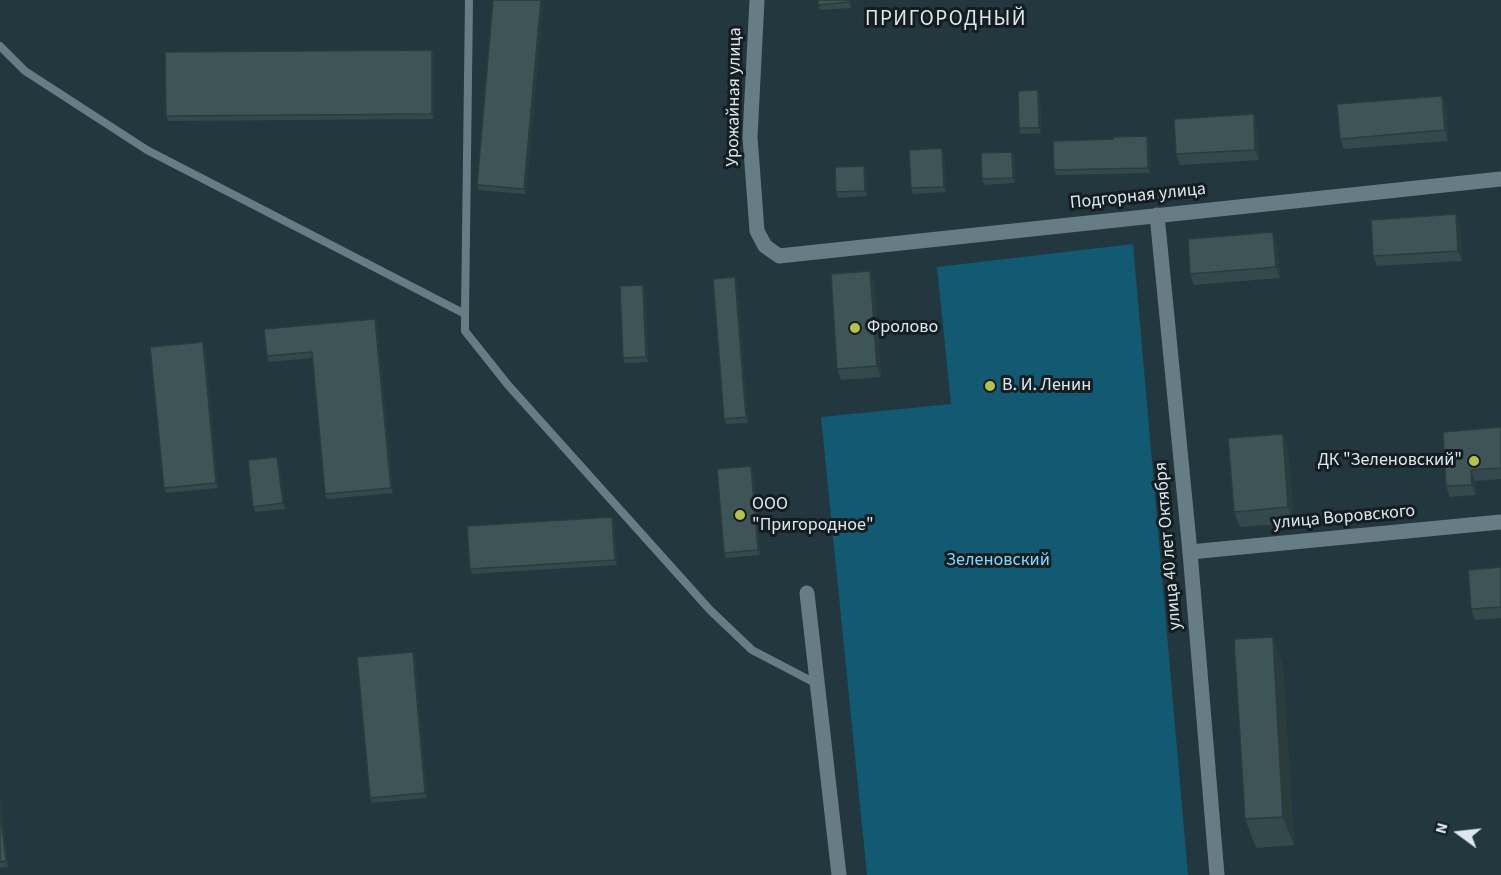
<!DOCTYPE html>
<meta charset="utf-8">
<style>
body{margin:0}
#map{position:relative;width:1501px;height:875px;overflow:hidden;background:#23373f;font-family:"Source Sans 3",sans-serif}
canvas{display:block}
.north{position:absolute;left:1429px;top:803px;width:60px;height:60px;-webkit-text-stroke:4px #141d21;paint-order:stroke;rotate:285deg;font-size:16px;font-weight:700;line-height:24px;text-align:center;color:#dce8ed}
.north::after{content:'';display:block;margin:auto;width:21px;height:27px;background:#dce8ed;clip-path:polygon(50% 0,100% 100%,50% 72%,0 100%)}
</style>
<div id="map">
<canvas width="1501" height="875"></canvas>
<div class="north">N</div>
</div>
<script>
const ctx = document.querySelector('canvas').getContext('2d');
ctx.lineJoin = 'round';
function fillPath(path, color) { ctx.fillStyle = color; ctx.fill(path, 'evenodd'); }
const shape = rows => new Path2D(rows.map(r => 'M' + r).join(''));
function strokePath(path, color, width, dash) { ctx.strokeStyle = color; ctx.lineWidth = width; ctx.lineCap = dash ? 'butt' : 'round'; ctx.setLineDash(dash || []); ctx.stroke(path); }
function label(font, color, halo, rows, align = 'center') {
  ctx.font = font + ' "Source Sans 3",sans-serif'; ctx.lineWidth = 6; ctx.setLineDash([]); ctx.textBaseline = 'middle'; ctx.strokeStyle = halo; ctx.fillStyle = color; for (const [text, x, y, turn = 0] of rows) {
    ctx.save(); ctx.translate(x, y); ctx.rotate((+turn || 0) * Math.PI / 180); ctx.textAlign = isNaN(turn) ? turn : align; if (halo) ctx.strokeText(text, 0, 0); ctx.fillText(text, 0, 0); ctx.restore();
  }
}
fillPath(shape([
 [1133,244,1188,875,867,875,821,417,951,404,937,267]
]), '#115a71');
strokePath(shape([
 [0,46,25,71,147,150,465,314,465,331,508,385,710,610,752,650,817,684],
 [465,314,469,0]
]), '#677d86', 8);
strokePath(shape([
 [1190,552,1501,522],
 [807,593,839,875]
]), '#677d86', 15);
strokePath(shape([
 [757,0,750,137,757,231,765,246,779,256,1501,179],
 [1157,215,1190,552,1217,875]
]), '#677d86', 15);
fillPath(shape([
 [850,0,851,8,820,10,818,5],
 [543,5,526,194,479,190,477,185],
 [432,50,434,56,434,119,168,121,166,116],
 [1040,96,1041,133,1021,134,1019,128],
 [1442,96,1446,106,1448,141,1344,149,1340,139],
 [1257,125,1259,160,1180,165,1176,154],
 [1113,139,1149,141,1150,173,1056,175,1054,170],
 [1012,152,1014,157,1015,183,984,185,982,179],
 [944,154,946,192,913,194,911,188],
 [866,171,867,196,838,198,836,192],
 [1460,225,1462,261,1377,266,1373,256],
 [1277,243,1280,278,1194,285,1190,274],
 [870,271,874,282,881,377,841,380,837,369],
 [735,277,737,283,748,423,726,424,724,419],
 [645,291,648,362,625,363,623,358],
 [377,324,393,493,327,499,325,494,312,358,269,362,267,356],
 [205,347,218,488,166,493,164,488],
 [1501,427,1501,479,1475,481,1476,495,1450,497,1446,486],
 [1283,434,1288,450,1294,523,1240,527,1234,512],
 [279,462,285,509,255,512,253,507],
 [753,471,760,555,726,558,724,553],
 [612,517,614,522,617,565,472,574,470,569],
 [1501,567,1501,618,1475,620,1471,609],
 [413,652,415,657,427,798,372,803,370,798],
 [1283,665,1294,845,1256,848,1245,819],
 [0,795,8,867,0,868]
]), '#34494b');
fillPath(shape([
 [541,0,543,5,526,194,524,189],
 [432,50,434,56,434,119,432,114],
 [1038,90,1040,96,1041,133,1039,128],
 [1442,96,1446,106,1448,141,1445,130],
 [1254,114,1257,125,1259,160,1255,150],
 [1147,136,1149,141,1150,173,1148,168],
 [942,148,944,154,946,192,944,187],
 [1012,152,1014,157,1015,183,1013,178],
 [864,166,866,171,867,196,865,191],
 [1456,214,1460,225,1462,261,1458,251],
 [1273,232,1277,243,1280,278,1276,267],
 [870,271,874,282,881,377,877,366],
 [735,277,737,283,748,423,746,417],
 [643,285,645,291,648,362,646,357],
 [375,319,377,324,393,493,391,488],
 [203,342,205,347,218,488,216,483],
 [1283,434,1288,450,1294,523,1288,507],
 [277,457,279,462,285,509,283,503],
 [751,466,753,471,760,555,758,550],
 [1471,470,1475,481,1476,495,1472,485],
 [612,517,614,522,617,565,615,560],
 [1273,637,1283,665,1294,845,1283,817],
 [413,652,415,657,427,798,425,793],
 [0,795,8,867,6,861,0,807]
]), '#2b3c3d');
const building = shape([
 [493,0,541,0,524,189,477,185,493,0],
 [818,0,849,0,849,2,818,5,818,0],
 [432,50,432,114,166,116,165,52,432,50],
 [1038,90,1039,128,1019,128,1018,91,1038,90],
 [1442,96,1445,130,1340,139,1337,104,1442,96],
 [1254,114,1255,150,1176,154,1174,119,1254,114],
 [1147,136,1148,168,1054,170,1053,141,1113,139,1113,137,1147,136],
 [942,148,944,187,911,188,909,150,942,148],
 [1012,152,1013,178,982,179,981,153,1012,152],
 [864,166,865,191,836,192,835,167,864,166],
 [1456,214,1458,251,1373,256,1371,220,1456,214],
 [1273,232,1276,267,1190,274,1188,239,1273,232],
 [870,271,877,366,837,369,831,274,870,271],
 [735,277,746,417,724,419,713,279,735,277],
 [643,285,646,357,623,358,620,286,643,285],
 [375,319,391,488,325,494,312,352,267,356,264,329,375,319],
 [203,342,216,483,164,488,150,347,203,342],
 [1501,427,1501,468,1471,470,1472,485,1446,486,1443,432,1501,427],
 [1283,434,1288,507,1234,512,1228,438,1283,434],
 [277,457,283,503,253,507,248,460,277,457],
 [751,466,758,550,724,553,717,469,751,466],
 [612,517,615,560,470,569,467,526,612,517],
 [1501,567,1501,607,1471,609,1468,570,1501,567],
 [1273,637,1283,817,1245,819,1234,639,1273,637],
 [413,652,425,793,370,798,357,657,413,652],
 [0,807,6,861,0,862,0,807]
]);
fillPath(building, '#3d5557');
strokePath(building, '#2b3c3d', 1.5);
for (const [x, y, r, color] of [
 [855,328,6,"#b5c24a"],
 [990,386,6,"#b5c24a"],
 [1474,461,6,"#b5c24a"],
 [740,515,6,"#b5c24a"]
]) { const dot = new Path2D(); dot.arc(x, y, r, 0, 2 * Math.PI); ctx.fillStyle = color; ctx.fill(dot); strokePath(dot, '#141d21', 2); }
label('18px', '#dce8ed', '#141d21', [
 ["Урожайная улица",735,97,-89],
 ["Подгорная улица",1138,197,-6],
 ["улица Воровского",1344,518,-5],
 ["улица 40 лет Октября",1169,546,-95]
]);
label('18px', '#dce8ed', '#141d21', [
 ["Фролово",867,328],
 ["В. И. Ленин",1002,386],
 ["ДК \"Зеленовский\"",1462,461,"right"],
 ["ООО",752,505],
 ["\"Пригородное\"",752,526]
], 'left');
label('18px', '#7ddafd', '#141d21', [
 ["Зеленовский",998,561]
]);
ctx.letterSpacing = '1.5px';
label('21px', '#dce8ed', '#141d21', [
 ["ПРИГОРОДНЫЙ",946,20]
]);
ctx.letterSpacing = '0px';
</script>
